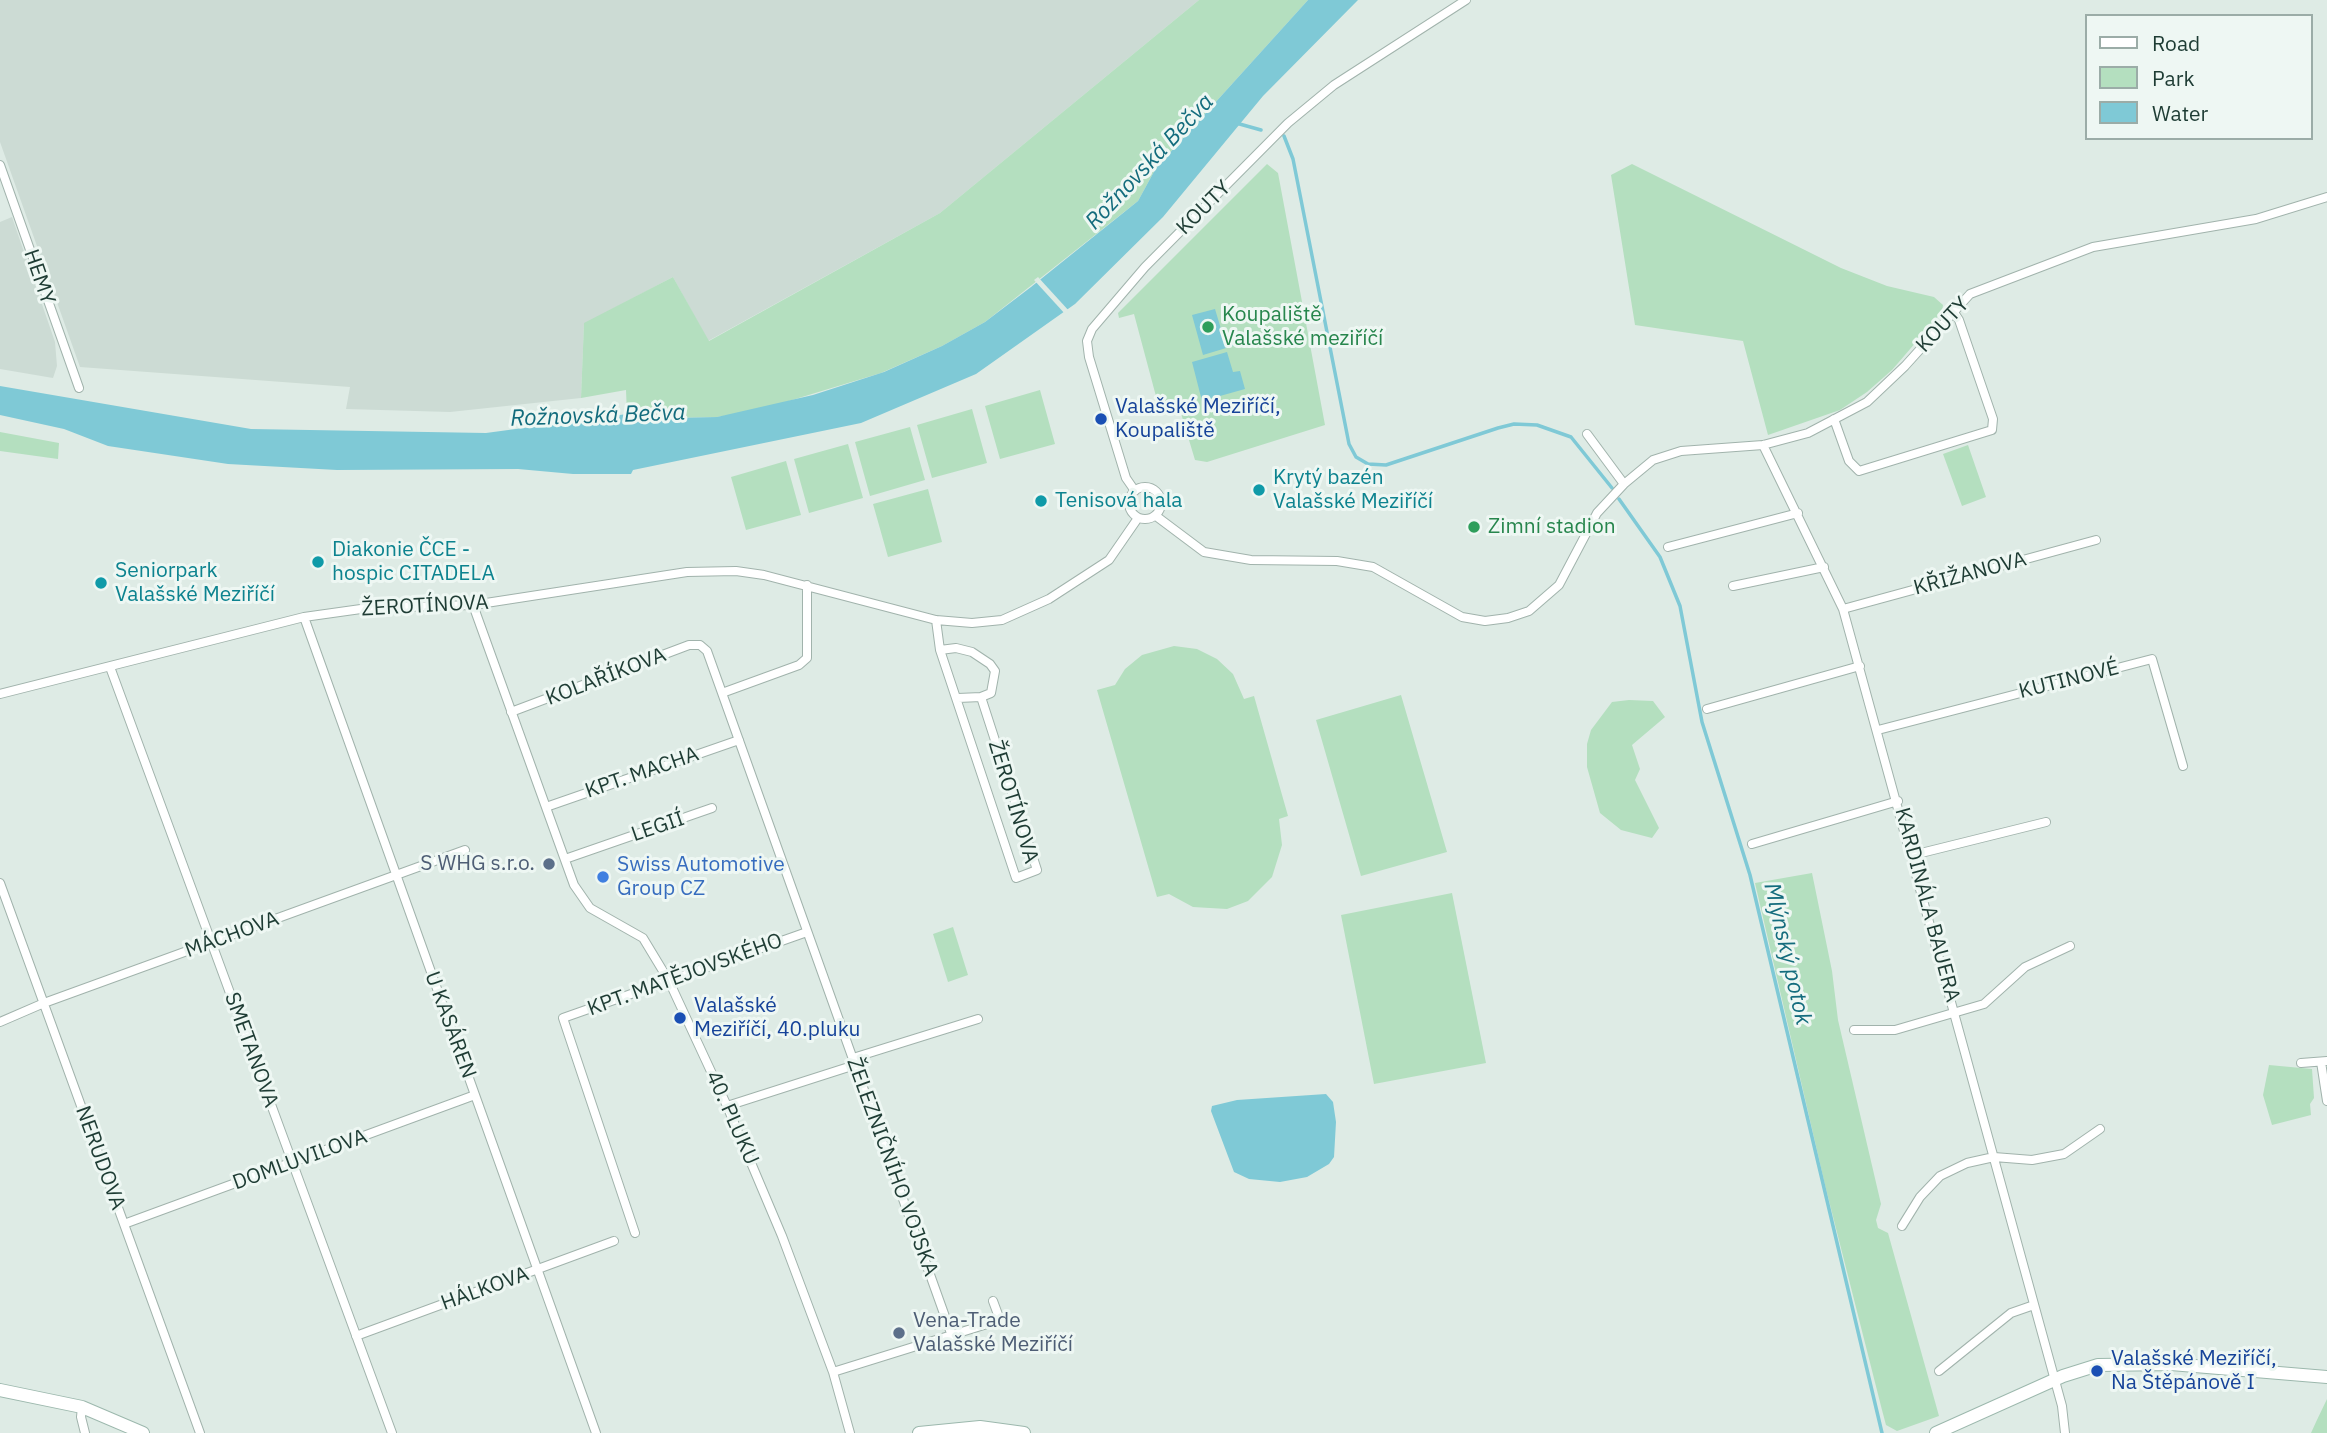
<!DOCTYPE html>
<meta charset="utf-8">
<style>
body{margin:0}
#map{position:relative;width:2327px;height:1433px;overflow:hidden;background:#deebe5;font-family:"IBM Plex Sans",sans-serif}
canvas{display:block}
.legend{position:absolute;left:2085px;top:14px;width:228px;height:126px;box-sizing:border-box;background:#eef7f3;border:2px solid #9baca7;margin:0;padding:9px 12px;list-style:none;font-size:21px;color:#1e3c34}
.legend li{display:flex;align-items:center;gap:14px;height:35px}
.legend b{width:35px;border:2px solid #9baca7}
</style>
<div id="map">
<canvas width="2327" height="1433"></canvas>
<ul class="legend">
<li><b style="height:9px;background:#fff"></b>Road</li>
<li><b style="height:19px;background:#b4dfbf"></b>Park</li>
<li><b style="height:19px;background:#7fc9d6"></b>Water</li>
</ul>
</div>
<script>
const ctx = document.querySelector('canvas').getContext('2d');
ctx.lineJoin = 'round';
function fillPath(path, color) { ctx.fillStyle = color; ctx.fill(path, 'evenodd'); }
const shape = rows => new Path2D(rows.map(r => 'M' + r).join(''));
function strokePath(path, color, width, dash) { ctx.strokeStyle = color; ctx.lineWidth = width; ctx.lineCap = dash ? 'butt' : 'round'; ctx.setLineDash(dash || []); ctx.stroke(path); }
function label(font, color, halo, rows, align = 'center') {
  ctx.font = font + ' "IBM Plex Sans",sans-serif'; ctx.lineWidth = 6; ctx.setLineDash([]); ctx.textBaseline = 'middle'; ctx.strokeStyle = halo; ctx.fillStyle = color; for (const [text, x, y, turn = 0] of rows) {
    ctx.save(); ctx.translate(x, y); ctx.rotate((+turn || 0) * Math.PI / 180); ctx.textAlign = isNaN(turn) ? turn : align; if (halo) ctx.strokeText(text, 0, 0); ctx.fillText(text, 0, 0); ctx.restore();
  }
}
fillPath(shape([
 [0,0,1199,0,940,213,708,341,673,277,584,324,581,398,450,412,346,409,350,387,80,367,0,142],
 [12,217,55,342,57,366,53,378,0,369,0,222]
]), '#ccdbd4');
fillPath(shape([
 [1199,0,1308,0,1156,168,1138,201,985,322,942,346,881,373,756,411,717,417,631,419,627,414,626,390,581,398,584,323,673,277,709,341,940,213],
 [1267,164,1278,173,1325,425,1207,462,1195,460,1180,410,1161,415,1134,314,1119,318,1118,313],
 [1632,164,1841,268,1887,286,1934,297,1943,305,1942,312,1892,370,1867,392,1840,410,1768,435,1743,341,1635,325,1611,175],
 [1040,390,1055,444,1000,459,985,406],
 [972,409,987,463,932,478,917,425],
 [910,427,925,480,870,496,855,442],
 [0,432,59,443,58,459,0,451],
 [848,444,863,498,809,513,794,459],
 [1968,445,1986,497,1962,506,1943,454],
 [786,461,801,515,746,530,731,477],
 [928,489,942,542,888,557,873,504],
 [1174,646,1197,649,1217,659,1233,674,1244,699,1254,696,1288,816,1279,819,1282,845,1272,877,1248,901,1227,909,1193,907,1169,894,1157,897,1097,690,1115,685,1125,669,1142,655],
 [1401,695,1447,852,1361,876,1316,720],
 [1629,700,1653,701,1665,717,1632,745,1640,769,1635,780,1659,828,1652,838,1621,830,1600,813,1587,767,1587,744,1591,730,1612,702],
 [1812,873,1832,971,1838,1020,1881,1204,1876,1220,1878,1228,1888,1233,1939,1416,1897,1431,1886,1425,1882,1410,1825,1185,1755,883],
 [1452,893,1486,1063,1374,1084,1341,915],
 [953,927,968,975,948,982,933,934],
 [2269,1065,2312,1069,2314,1098,2310,1104,2311,1115,2272,1125,2263,1095],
 [2327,1399,2327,1433,2311,1433,2316,1422]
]), '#b4dfbf');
fillPath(shape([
 [1308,0,1358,0,1263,96,1163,217,1075,304,976,374,861,423,633,470,631,474,573,474,518,469,337,470,228,464,108,446,64,429,0,415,0,386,251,429,486,433,627,414,631,419,717,417,813,395,884,372,942,346,985,322,1031,287,1138,201,1156,168],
 [1215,309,1224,339,1230,338,1233,346,1203,355,1192,315],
 [1227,352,1233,372,1240,371,1245,389,1202,401,1192,362],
 [1326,1094,1333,1102,1336,1122,1334,1157,1329,1164,1307,1177,1280,1182,1249,1179,1234,1172,1211,1111,1212,1106,1237,1100]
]), '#7fc9d6');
fillPath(shape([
 [1038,277,1070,312,1066,315,1034,280]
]), '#deebe5');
strokePath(shape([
 [1236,123,1261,130],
 [1284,136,1293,159,1349,444,1356,457,1368,464,1386,465,1498,428,1514,424,1537,425,1571,437,1612,488],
 [1619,499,1660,557,1680,606,1702,722,1750,875,1882,1433]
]), '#7fc9d6', 3.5);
const street = shape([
 [0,165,79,388],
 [1834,419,1849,461,1859,471,1992,430,1993,419,1959,320,1953,311],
 [1587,434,1624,484],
 [1763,445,1843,609,2062,1406,2065,1433],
 '1129 503a16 16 0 1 1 32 0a16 16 0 1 1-32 0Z',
 [1135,491,1126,478,1089,357,1087,341,1092,329,1145,267,1288,123,1334,85,1466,0],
 [1156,516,1204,552,1251,560,1337,561,1373,567,1462,617,1485,621,1508,618,1529,611,1559,585,1597,513,1624,484,1653,460,1681,451,1763,445,1808,433,1867,402,1905,366,1970,294,2093,247,2256,219,2327,197],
 [1668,547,1798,513],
 [1733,586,1824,567],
 [473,605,574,885,590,908,643,938,669,981,727,1106,782,1236,833,1372,850,1433],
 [1843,609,2096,540],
 [304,617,596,1433],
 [936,620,940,650,1016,878,1037,870,981,697,991,693,995,671,990,664,972,652,956,648,940,650],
 [110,667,392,1433],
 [722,693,799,665,807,658,807,585],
 [0,694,304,617,368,608,473,605,687,572,736,571,764,575,936,620,972,623,1002,620,1049,599,1109,560,1138,518],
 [958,698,981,697],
 [1707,709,1860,666],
 [511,712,689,645,700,645,707,651,952,1336],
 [1878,730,2152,659,2183,766],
 [546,807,739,740],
 [1752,844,1898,801],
 [1913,855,2046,822],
 [565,859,712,808],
 [0,883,200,1433],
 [0,1022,44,1003,465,850],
 [1854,1030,1895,1030,1984,1004,2025,967,2070,946],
 [853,1058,978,1019],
 [2321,1062,2327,1101],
 [2301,1063,2327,1061],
 [727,1106,855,1065],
 [124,1224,475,1095],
 [1902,1226,1920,1197,1940,1176,1967,1163,1994,1157,2032,1160,2064,1154,2100,1129],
 [635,1233,563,1018,807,932],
 [356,1336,614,1241],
 [1939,1371,2011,1313,2034,1305],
 [833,1372,1000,1320,993,1301],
 [82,1407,81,1417,85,1433]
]);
const secondary = shape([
 [0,1390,82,1407,143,1433],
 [919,1433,980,1427,1024,1433],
 [1936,1433,2063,1376,2098,1365,2171,1364,2327,1377]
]);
strokePath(street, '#a1b3ac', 10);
strokePath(secondary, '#9cb8ad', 14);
strokePath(street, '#fff', 8);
strokePath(secondary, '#fff', 12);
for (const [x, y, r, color] of [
 [1208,327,7,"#2e9e5b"],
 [1101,419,7,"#1a4fb4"],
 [1259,490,7,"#0f9aa8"],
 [1041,501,7,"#0f9aa8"],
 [1474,527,7,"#2e9e5b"],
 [318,562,7,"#0f9aa8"],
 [101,583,7,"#0f9aa8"],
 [549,864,7,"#5c6f8a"],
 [603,877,7,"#3f7fe0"],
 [680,1018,7,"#1a4fb4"],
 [899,1333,7,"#5c6f8a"],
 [2097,1371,7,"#1a4fb4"]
]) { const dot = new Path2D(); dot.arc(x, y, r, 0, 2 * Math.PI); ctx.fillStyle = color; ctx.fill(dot); strokePath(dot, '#eef7f3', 2.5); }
label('21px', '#1e3c34', '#eef7f3', [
 ["KOUTY",1204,208,-45],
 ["HEMY",39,277,71],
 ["KOUTY",1943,325,-47],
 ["KŘIŽANOVA",1970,574,-15],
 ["ŽEROTÍNOVA",425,606,-3],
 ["KOLAŘÍKOVA",606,677,-21],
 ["KUTINOVÉ",2069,680,-14],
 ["KPT. MACHA",642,773,-19],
 ["ŽEROTÍNOVA",1013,802,73],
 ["LEGIÍ",658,827,-19],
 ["KARDINÁLA BAUERA",1927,905,75],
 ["MÁCHOVA",232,935,-20],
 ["KPT. MATĚJOVSKÉHO",685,975,-20],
 ["U KASÁREN",450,1025,70],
 ["SMETANOVA",251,1050,70],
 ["40. PLUKU",732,1118,66],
 ["NERUDOVA",100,1158,70],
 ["DOMLUVILOVA",300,1160,-20],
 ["ŽELEZNIČNÍHO VOJSKA",892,1167,70],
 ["HÁLKOVA",485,1289,-20]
]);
label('21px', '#27864d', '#eef7f3', [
 ["Koupaliště",1222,315],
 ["Valašské meziříčí",1222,339],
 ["Zimní stadion",1488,527]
], 'left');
label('21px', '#164399', '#eef7f3', [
 ["Valašské Meziříčí,",1115,407],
 ["Koupaliště",1115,431],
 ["Valašské",694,1006],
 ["Meziříčí, 40.pluku",694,1030],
 ["Valašské Meziříčí,",2111,1359],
 ["Na Štěpánově I",2111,1383]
], 'left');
label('21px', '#0d838f', '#eef7f3', [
 ["Krytý bazén",1273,478],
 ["Valašské Meziříčí",1273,502],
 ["Tenisová hala",1055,501],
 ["Diakonie ČCE -",332,550],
 ["hospic CITADELA",332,574],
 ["Seniorpark",115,571],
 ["Valašské Meziříčí",115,595]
], 'left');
label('21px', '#4e5e75', '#eef7f3', [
 ["S WHG s.r.o.",535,864],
 ["Vena-Trade",913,1321,"left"],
 ["Valašské Meziříčí",913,1345,"left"]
], 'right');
label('21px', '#366cbe', '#eef7f3', [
 ["Swiss Automotive",617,865],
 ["Group CZ",617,889]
], 'left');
label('italic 23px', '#136c7d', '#eef7f3', [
 ["Rožnovská Bečva",1150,162,-47],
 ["Rožnovská Bečva",598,416,-2],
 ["Mlýnský potok",1787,954,77]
]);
</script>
